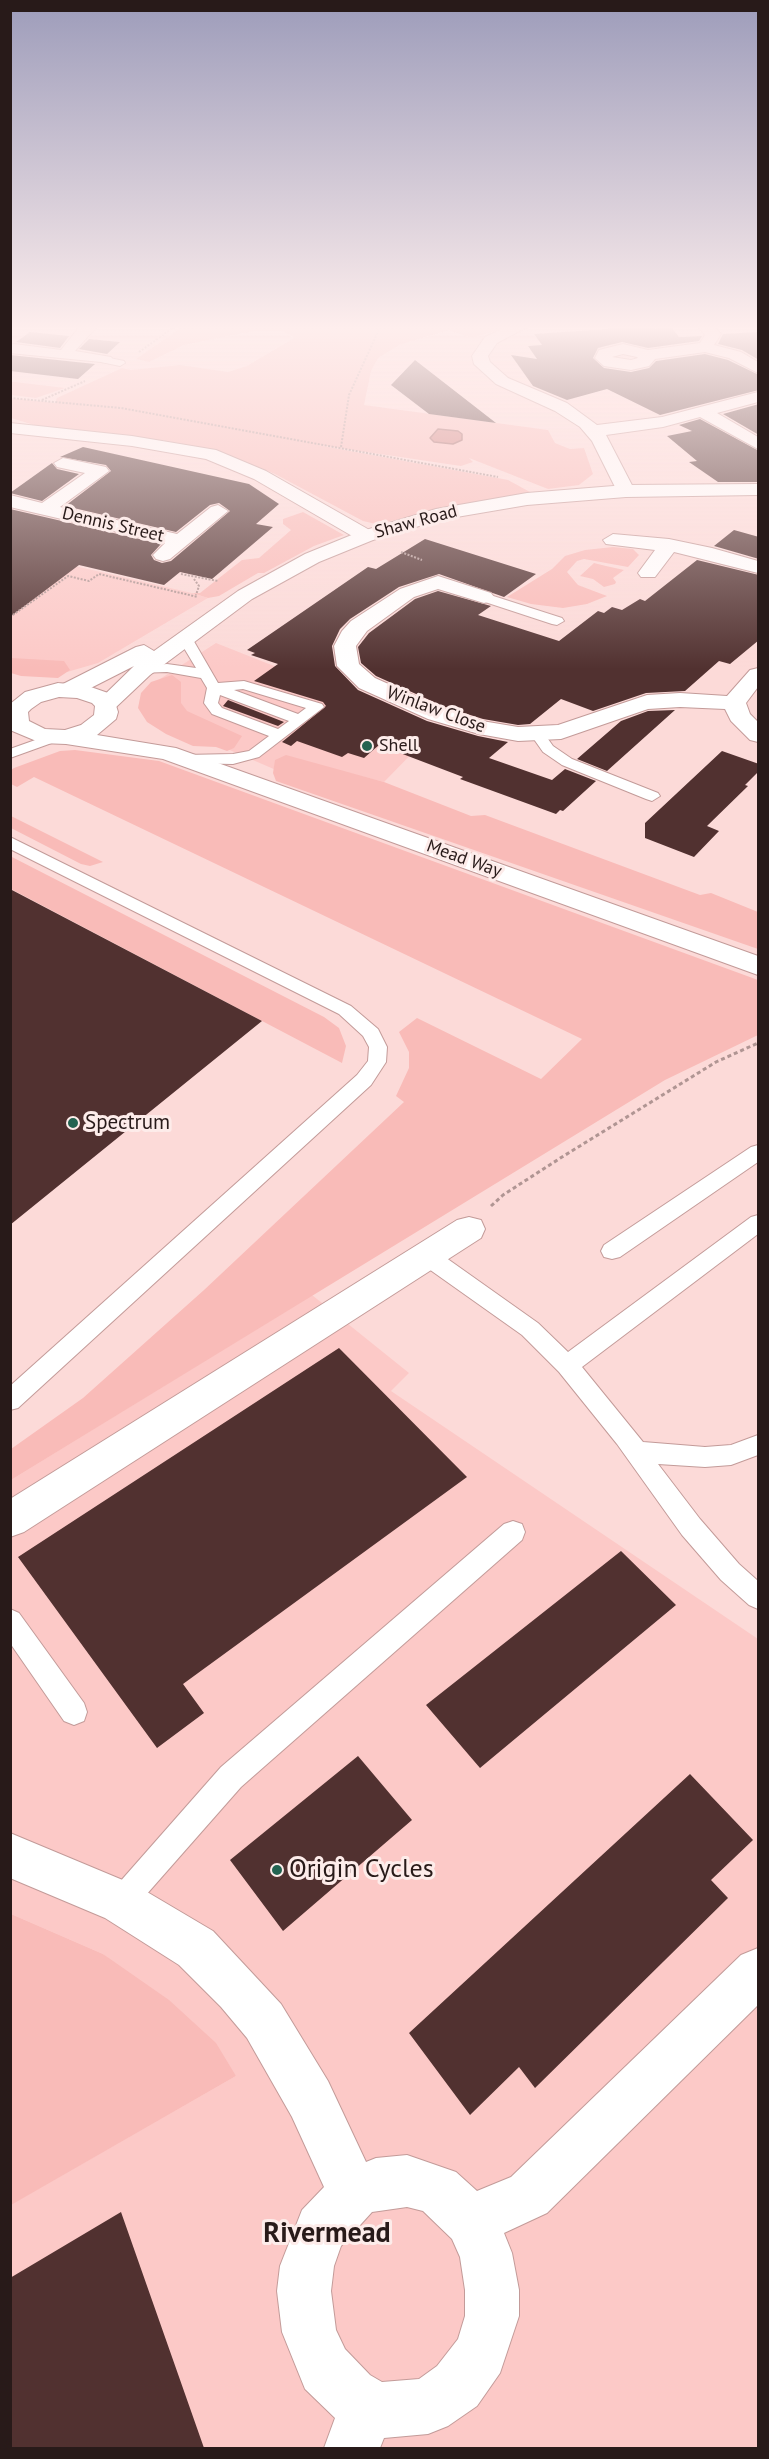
<!DOCTYPE html>
<style>
body{margin:0}
#map{position:relative;width:769px;height:2459px;overflow:hidden;background:#fcdad8;font-family:"PT Sans",sans-serif}
canvas{display:block}
.frame{position:absolute;inset:0;border:12px solid #281a19;pointer-events:none}
</style>
<div id="map">
<canvas width="769" height="2459"></canvas>
<div class="frame"></div>
</div>
<script>
const ctx = document.querySelector('canvas').getContext('2d');
ctx.lineJoin = 'round';
function fillPath(path, color) { ctx.fillStyle = color; ctx.fill(path, 'evenodd'); }
const shape = rows => new Path2D(rows.map(r => 'M' + r).join(''));
function strokePath(path, color, width, dash) { ctx.strokeStyle = color; ctx.lineWidth = width; ctx.lineCap = dash ? 'butt' : 'round'; ctx.setLineDash(dash || []); ctx.stroke(path); }
function label(font, color, halo, rows, align = 'center') {
  ctx.font = font + ' "PT Sans",sans-serif'; ctx.lineWidth = 6; ctx.setLineDash([]); ctx.textBaseline = 'middle'; ctx.strokeStyle = halo; ctx.fillStyle = color; for (const [text, x, y, turn = 0] of rows) {
    ctx.save(); ctx.translate(x, y); ctx.rotate((+turn || 0) * Math.PI / 180); ctx.textAlign = isNaN(turn) ? turn : align; if (halo) ctx.strokeText(text, 0, 0); ctx.fillText(text, 0, 0); ctx.restore();
  }
}
fillPath(shape([
 [10,551,192,593,208,598,98,663,67,672,48,674,11,671],
 [216,643,274,666,329,676,431,734,384,782,325,767,276,770,225,748,153,690,160,679],
 [312,1295,409,1373,391,1391,758,1639,758,2448,11,2448,10,2205,236,2076,103,1954,11,1914,11,1480]
]), '#fcc9c7');
fillPath(shape([
 [185,325,515,325,472,338,449,330,399,345,378,358,371,371,364,405,548,430,555,443,570,449,584,448,593,474,579,485,548,489,469,458,473,462,461,466,312,444,508,480,530,492,376,524,363,521,275,474,216,450,166,441,44,428,11,418,10,398,55,403,57,398,122,368,131,370,180,365,228,372,247,366,294,338,284,331,253,331,184,345,149,362,136,359],
 [10,382,15,382,65,388,36,398,11,395],
 [303,512,344,535,314,546,264,573,258,573,219,596,208,598,192,593,200,593,242,560,259,558,291,530,283,524,283,519],
 [613,547,633,549,639,555,628,567,584,559,577,561,567,572,578,585,607,596,587,604,563,608,531,604,507,597,552,569,565,556,585,550],
 [594,563,606,566,624,570,613,578,616,582,615,584,604,587,593,579,580,576],
 [11,658,64,661,70,670,58,678,21,676,11,673],
 [172,675,181,682,181,703,187,711,242,736,234,748,227,751,216,747,193,746,166,734,147,722,138,708,141,693,151,682],
 [75,750,159,761,758,980,758,1035,665,1080,11,1480,11,1449,83,1398,204,1290,404,1102,396,1096,409,1068,409,1052,399,1032,417,1018,541,1079,582,1039,34,777,17,787,11,784,11,770,14,768,60,751],
 [286,755,384,782,471,816,485,815,700,895,711,893,758,912,758,949,276,781,273,773,275,760],
 [10,816,11,816,103,862,90,866,81,864,11,828],
 [10,856,324,1017,339,1028,346,1046,342,1063,11,889],
 [11,1914,103,1954,169,2000,216,2043,236,2076,11,2205]
]), '#f9bbb8');
const water = shape([
 [438,429,458,431,462,434,462,440,453,444,434,442,430,438,438,429]
]);
fillPath(water, '#cc7876');
strokePath(water, '#9b5c5a', 1.5);
fillPath(shape([
 [652,326,655,329,672,328,679,337,702,336,699,341,648,348,622,342,598,348,593,358,604,368,631,372,649,368,656,361,705,354,728,360,759,375,759,390,660,415,607,389,567,400,533,386,511,355,537,359,528,346,542,345,534,334],
 [30,332,69,336,60,348,16,342],
 [759,332,759,360,742,350,718,344,723,334],
 [89,339,120,342,107,354,79,349],
 [10,355,95,364,78,379,10,371],
 [415,360,496,423,429,414,391,385],
 [759,404,759,435,723,414],
 [700,419,759,451,759,482,718,482,689,462,697,461,667,436,692,431,679,425],
 [83,447,249,484,279,504,256,524,273,527,212,579,180,572,164,585,79,565,10,617,10,509,161,544,151,555,154,560,162,563,171,561,230,511,219,503,210,505,176,532,65,506,111,471,106,465,60,457],
 [52,463,57,469,79,474,42,501,10,493],
 [734,530,759,537,759,559,714,546],
 [425,539,536,574,504,597,439,574,399,587,350,619,340,629,332,646,335,666,358,690,427,721,478,736,508,742,489,758,552,780,565,769,596,781,563,811,560,810,556,814,460,779,463,777,379,745,364,758,348,753,342,757,297,741,291,746,282,742,326,706,323,702,254,681,278,664,251,655,255,653,247,650,368,567,376,569],
 [697,560,759,575,759,640,730,664,719,661,685,691,646,693,593,711,561,699,530,724,518,725,483,719,445,707,376,676,361,663,358,647,369,633,415,599,438,591,491,606,478,615,559,641,598,611,604,613,612,607,622,610,640,599,645,601],
 [228,700,284,722,278,726,223,706],
 [675,710,607,771,577,759,621,721,648,711],
 [722,751,759,764,759,771,745,785,748,786,707,826,719,831,694,857,645,838,645,823],
 [10,889,262,1021,10,1225],
 [339,1348,467,1477,183,1684,204,1713,157,1748,18,1557],
 [621,1551,676,1605,480,1768,426,1705],
 [358,1756,412,1820,283,1931,230,1860],
 [690,1774,753,1840,711,1880,728,1898,535,2088,519,2067,470,2115,409,2033],
 [121,2212,204,2448,10,2448,10,2278]
]), '#513130');
const service = shape([
 [105,357,124,361,125,363,120,366,101,362,101,358,105,357],
 [484,593,562,618,564,621,557,625,552,624,479,600,479,594,484,593],
 [185,634,192,638,218,683,244,681,322,704,324,707,259,757,233,764,180,763,177,760,180,757,185,755,233,754,249,751,269,736,212,714,204,703,207,688,201,678,167,672,137,673,135,670,142,666,167,664,196,668,178,638,185,634],
 [243,689,306,708,298,714,234,690,243,689],
 [220,695,289,721,278,729,222,708,218,703,220,695],
 [538,731,543,732,553,746,572,759,658,793,660,796,652,801,646,799,562,765,543,752,531,735,538,731],
 [55,733,62,737,60,740,10,758,10,749,55,733],
 [10,837,351,1006,378,1029,387,1047,386,1062,371,1085,18,1408,10,1410,10,1386,357,1075,368,1061,369,1047,363,1036,339,1014,10,849,10,837],
 [758,1145,758,1162,620,1257,612,1259,604,1257,601,1251,604,1245,751,1147,758,1145],
 [758,1215,758,1234,582,1367,643,1442,705,1447,731,1445,758,1435,758,1455,731,1465,705,1467,658,1464,700,1519,739,1564,758,1581,758,1609,749,1605,721,1580,682,1535,617,1444,559,1372,522,1335,419,1262,416,1256,419,1250,427,1248,435,1250,538,1323,568,1352,751,1217,758,1215],
 [513,1521,522,1524,525,1532,522,1540,241,1787,131,1912,121,1917,111,1912,106,1902,111,1892,221,1767,504,1524,513,1521],
 [10,1609,19,1613,84,1703,87,1712,84,1721,74,1725,64,1721,10,1643,10,1609]
]);
const minor = shape([
 [81,325,98,325,75,351,111,357,113,360,111,363,10,353,10,345,14,344,61,350,81,325],
 [511,325,531,325,497,343,488,356,490,362,508,378,567,403,597,425,662,417,758,392,758,402,717,413,758,437,758,449,700,417,663,427,606,435,635,491,633,495,619,495,592,441,580,427,555,411,496,384,474,364,472,356,485,337,511,325],
 [697,325,712,325,721,334,714,345,741,352,758,362,758,373,729,358,705,352,655,359,649,366,631,370,604,366,595,358,599,350,623,344,648,350,700,343,705,335,697,325],
 [623,354,637,357,638,358,631,360,612,357,623,354],
 [10,423,132,436,216,450,266,471,373,532,376,536,373,540,359,540,254,479,206,459,132,446,10,433,10,423],
 [63,458,106,467,109,471,60,507,177,534,211,507,218,505,228,511,170,559,163,561,156,559,153,555,165,543,10,507,10,495,42,503,85,473,57,467,54,463,63,458],
 [613,534,669,539,712,548,758,561,758,573,674,552,655,577,641,577,638,573,655,550,606,544,603,540,613,534],
 [438,576,491,593,494,597,491,601,484,603,438,589,414,597,367,631,356,646,359,664,375,678,444,709,482,721,518,727,558,725,647,695,680,693,727,696,750,670,758,668,758,687,746,703,750,714,758,722,758,742,750,740,731,721,725,709,680,707,648,709,561,739,518,741,479,734,428,719,359,688,337,666,334,646,342,631,351,621,400,589,438,576],
 [469,1217,481,1220,485,1229,481,1238,24,1532,10,1537,10,1499,457,1220,469,1217],
 [10,1833,137,1886,213,1931,281,2004,328,2081,366,2162,376,2158,407,2155,456,2172,477,2191,511,2177,741,1955,758,1948,758,2005,547,2213,504,2233,512,2253,519,2290,519,2316,500,2373,477,2406,448,2426,428,2434,384,2438,380,2448,324,2448,335,2418,305,2389,282,2332,277,2291,280,2266,302,2210,324,2187,292,2117,247,2038,221,2007,179,1965,105,1918,10,1878,10,1833],
 [407,2207,423,2211,452,2239,460,2257,465,2290,465,2316,458,2339,437,2366,419,2379,382,2382,370,2375,345,2349,336,2330,331,2291,334,2266,341,2246,372,2212,407,2207]
]);
const tertiary = shape([
 [626,485,758,484,758,495,626,497,527,505,439,520,373,540,319,562,252,599,150,675,114,709,98,709,95,704,134,666,77,695,69,697,61,695,58,690,61,685,136,647,144,645,154,651,238,591,305,554,359,532,436,509,527,493,626,485]
]);
const secondary = shape([
 [58,683,88,686,108,693,114,699,118,712,116,719,97,735,176,748,758,956,758,975,163,759,66,744,41,743,10,730,10,704,25,692,58,683],
 [59,697,77,698,92,703,95,706,94,715,81,725,65,730,45,729,29,721,28,712,31,709,41,702,59,697]
]);
strokePath(service, '#c39b99', 2);
strokePath(minor, '#c39b99', 2);
strokePath(tertiary, '#c39b99', 2);
strokePath(secondary, '#c39b99', 2);
strokePath(shape([
 [139,352,177,325],
 [10,398,121,408,498,477],
 [42,400,85,381],
 [341,447,349,395,381,325],
 [401,552,422,560],
 [181,574,218,581],
 [194,579,199,586,196,595],
 [10,617,68,576,89,581,99,574,198,597]
]), '#b09593', 2, [2, 1.5]);
strokePath(shape([
 [491,1206,503,1195,562,1157,716,1062,758,1043]
]), '#b09593', 3, [4, 3]);
fillPath(service, '#fff');
fillPath(minor, '#fff');
fillPath(tertiary, '#fff');
fillPath(secondary, '#fff');
const sky = ctx.createLinearGradient(0, 0, 0, 669);
sky.addColorStop(0, '#9d9cba');
sky.addColorStop(0.49, '#feeeed');
sky.addColorStop(1, '#feeeed00');
ctx.fillStyle = sky;
ctx.fillRect(0, 0, 769, 669);
for (const [x, y, r, color] of [
 [367,746,6,"#226351"],
 [73,1123,6,"#226351"],
 [277,1870,6,"#226351"]
]) { const dot = new Path2D(); dot.arc(x, y, r, 0, 2 * Math.PI); ctx.fillStyle = color; ctx.fill(dot); strokePath(dot, '#fdecea', 2); }
label('18px', '#281a19', '#fdecea', [
 ["Shaw Road",416,522,-15],
 ["Dennis Street",113,525,13],
 ["Winlaw Close",436,710,20],
 ["Mead Way",464,859,20]
]);
label('18px', '#281a19', '#fdecea', [
 ["Shell",379,746]
], 'left');
label('21px', '#281a19', '#fdecea', [
 ["Spectrum",85,1123]
], 'left');
label('26px', '#281a19', '#fdecea', [
 ["Origin Cycles",289,1870]
], 'left');
label('bold 28px', '#281a19', '#fdecea', [
 ["Rivermead",327,2234]
]);
</script>
